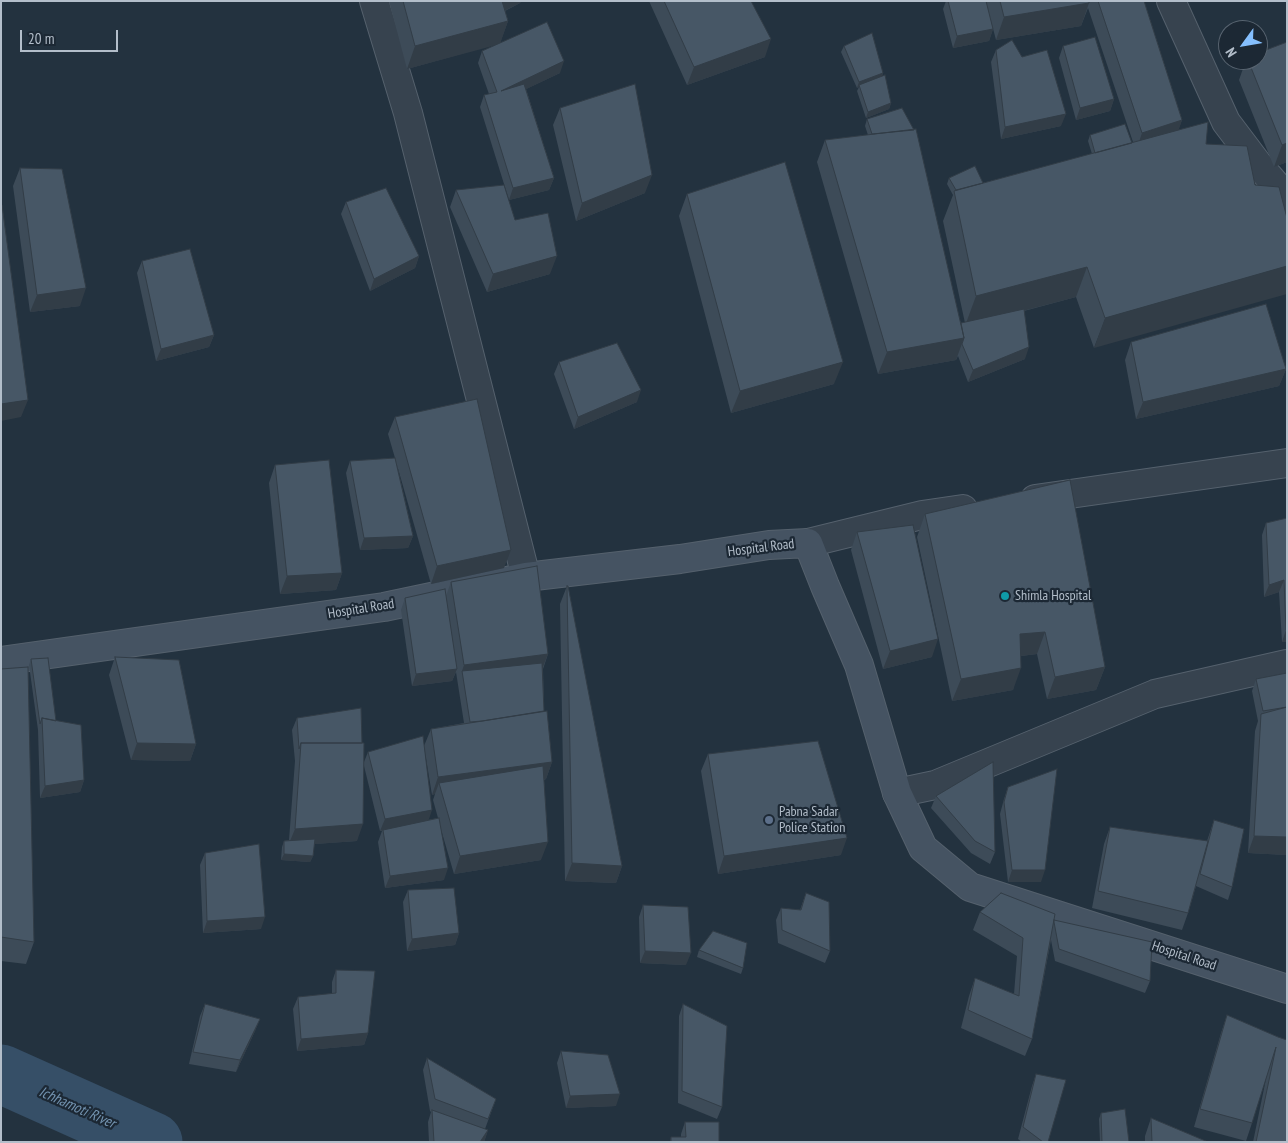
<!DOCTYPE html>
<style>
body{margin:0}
#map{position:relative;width:1288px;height:1143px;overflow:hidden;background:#23323f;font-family:"PT Sans Narrow",sans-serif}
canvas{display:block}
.frame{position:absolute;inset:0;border:2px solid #b3beca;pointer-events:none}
.north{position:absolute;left:1218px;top:20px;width:50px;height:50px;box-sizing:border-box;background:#1c2834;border:1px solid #586470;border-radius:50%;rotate:238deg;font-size:14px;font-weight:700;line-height:20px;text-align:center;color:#b3beca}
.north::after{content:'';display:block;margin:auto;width:18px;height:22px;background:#85bffd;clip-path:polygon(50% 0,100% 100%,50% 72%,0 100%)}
.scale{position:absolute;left:20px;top:30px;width:98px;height:22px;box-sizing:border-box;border:2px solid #b3beca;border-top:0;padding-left:6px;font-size:15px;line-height:18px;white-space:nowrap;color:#b3beca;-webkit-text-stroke:4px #1c2834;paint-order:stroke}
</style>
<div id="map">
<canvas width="1288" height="1143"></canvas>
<div class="frame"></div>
<div class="north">N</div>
<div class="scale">20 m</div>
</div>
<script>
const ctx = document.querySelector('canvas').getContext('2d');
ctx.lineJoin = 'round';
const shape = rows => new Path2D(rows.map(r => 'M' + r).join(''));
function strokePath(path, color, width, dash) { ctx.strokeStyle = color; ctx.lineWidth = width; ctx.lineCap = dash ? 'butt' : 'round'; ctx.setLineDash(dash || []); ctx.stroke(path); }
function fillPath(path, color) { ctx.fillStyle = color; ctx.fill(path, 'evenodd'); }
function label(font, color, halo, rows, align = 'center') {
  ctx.font = font + ' "PT Sans Narrow",sans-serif'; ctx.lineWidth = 4.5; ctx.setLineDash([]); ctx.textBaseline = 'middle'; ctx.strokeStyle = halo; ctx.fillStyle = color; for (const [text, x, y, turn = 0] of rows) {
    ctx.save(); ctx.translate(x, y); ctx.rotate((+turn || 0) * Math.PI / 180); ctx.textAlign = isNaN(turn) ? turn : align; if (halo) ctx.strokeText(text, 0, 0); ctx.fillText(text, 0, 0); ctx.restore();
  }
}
strokePath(shape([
 [1,1074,153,1142]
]), '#364f67', 59);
const minor = shape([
 [374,1,408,113,526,577],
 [1171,1,1226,122,1257,163,1287,198],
 [1035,499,1287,463],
 [808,543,922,515,963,509],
 [897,793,935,785,1155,694,1287,664]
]);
const secondary = shape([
 [1,661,384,607,526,577,680,559,769,545,808,543,825,586,859,665,897,793,923,848,970,887,1287,989]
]);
strokePath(minor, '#55616d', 30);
strokePath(secondary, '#55616d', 30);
strokePath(minor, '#37434f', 28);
strokePath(secondary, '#455362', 28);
fillPath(shape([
 [389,1,521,1,520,3,505,11,508,21,500,43,560,73,526,89,554,178,549,190,509,200,480,107,484,95,489,94,478,63,482,51,497,44,407,69],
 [649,1,751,1,765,57,687,85],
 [946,1,1144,1,1182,120,1094,348,1076,297,1024,311,1025,359,968,382,958,356,956,360,878,374,817,162,825,140,868,135,865,126,867,119,961,323,965,323,943,221,953,195,947,184,949,178,983,183,1092,154,1088,141,1090,135,1133,142,1088,8,1081,26,996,40,990,17,993,29,989,41,953,48,943,9],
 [1287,42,1287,162,1274,167,1239,80,1246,60,1258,60],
 [844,46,883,73,882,76,891,103,889,109,866,118,857,91,859,87,857,88,841,52],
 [1063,46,1114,99,1110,111,1076,120,1059,58],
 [996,50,1061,126,1001,139,991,62],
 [560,108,645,193,576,221,553,125],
 [20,168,80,306,30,312,13,186],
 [456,190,515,220,550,274,487,292,450,207],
 [687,194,834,384,731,413,679,216],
 [346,202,419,256,415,268,370,291,341,214],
 [142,261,214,335,209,347,156,361,137,273],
 [1131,342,1286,369,1279,386,1136,419,1125,360],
 [559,362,637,402,574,429,554,374],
 [395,417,504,568,431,584,397,465,413,536,408,548,360,550,346,473,350,461,395,458,388,434],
 [275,465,342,573,336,590,280,594,269,483],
 [925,514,1105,667,1096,690,1047,699,1037,654,1021,656,1013,690,952,701,917,537],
 [1287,518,1287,642,1282,642,1279,592,1264,597,1262,535,1266,523],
 [857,532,932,657,883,669,851,550],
 [451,582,548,654,543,669,544,711,552,762,546,779,544,780,541,860,454,874,440,826,444,880,385,888,378,842,382,831,380,831,364,766,357,841,314,844,313,856,310,862,281,860,282,847,284,841,289,840,295,761,292,730,297,718,362,743,364,762,368,752,428,820,438,818,433,800,435,794,432,795,424,746,431,729,464,723,456,672,452,681,412,686,401,610,405,598,446,596],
 [567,586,622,866,616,883,565,881,560,604],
 [115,657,196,744,190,761,131,760,109,675],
 [31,659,56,721,84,780,80,792,40,798,38,730,29,665],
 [1,669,34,942,26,964,1,961],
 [1287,673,1287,855,1248,853,1255,731,1258,721,1252,691,1256,679],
 [708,754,841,855,718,874,701,771],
 [1008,787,1041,882,1008,882,1000,814,1004,799],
 [936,796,995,852,990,864,971,853,931,808],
 [1214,820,1232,887,1228,900,1196,886,1188,913,1182,930,1092,908,1104,844,1110,827,1207,841],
 [205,853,261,929,203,933,200,865],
 [408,890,459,933,455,945,407,951,403,902],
 [806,893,830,951,825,963,778,943,776,920,781,908,800,910],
 [643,905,686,965,640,963,639,917],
 [980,912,1054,920,1150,981,1145,993,1055,961,1051,940,1032,1039,1025,1056,961,1028,969,996,975,978,1014,994,1017,956,973,930],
 [699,950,743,968,741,974,697,957],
 [336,970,368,1033,364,1045,297,1051,293,1009,298,997,332,994,332,982],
 [205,1004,260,1019,255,1031,236,1072,189,1064,200,1016],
 [683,1004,722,1107,717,1119,678,1103,679,1016],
 [1227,1015,1278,1037,1287,1142,1253,1142,1267,1074,1252,1123,1246,1141,1194,1127,1221,1033],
 [561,1051,616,1106,566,1108,557,1063],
 [427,1058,496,1099,485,1129,488,1130,484,1142,429,1142,428,1122,431,1112,430,1111,423,1070],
 [1036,1074,1048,1142,1022,1142,1018,1139,1032,1086],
 [1101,1113,1129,1142,1100,1142,1099,1119],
 [1151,1118,1208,1142,1145,1142,1145,1136],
 [685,1122,719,1142,670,1142,671,1137,681,1137,681,1134]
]), '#3d4b58');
fillPath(shape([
 [498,1,521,1,520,3,492,17],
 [1089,3,1081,26,996,40,1004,17],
 [508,21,500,44,407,69,415,46],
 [993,29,989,41,953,48,957,36],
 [771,39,765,57,687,85,694,67],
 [564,61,560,73,497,103,501,91],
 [883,73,881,79,859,85,859,87,857,88,859,82],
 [1114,99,1110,111,1076,120,1080,108],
 [891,103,889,109,866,118,868,112],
 [1066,114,1061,126,1001,139,1005,127],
 [1182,120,1176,138,1136,151,1142,133],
 [1287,143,1287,162,1274,167,1282,145],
 [652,175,645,193,576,221,582,203],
 [554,178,549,190,509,200,513,188],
 [419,256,415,268,370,291,374,279],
 [557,256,550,274,487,292,493,274],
 [1287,266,1287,294,1094,348,1105,318],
 [1087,267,1076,297,965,326,976,296],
 [86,288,80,306,30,312,37,295],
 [214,335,209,347,156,361,161,349],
 [964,338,956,360,878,374,887,352],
 [1029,347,1025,359,968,382,973,370],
 [843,362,834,384,731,413,740,391],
 [1286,369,1279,386,1136,419,1143,402],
 [641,390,637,402,574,429,578,417],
 [28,400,21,417,1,421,1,404],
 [413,536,408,548,360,550,364,538],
 [511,550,504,568,431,584,437,566],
 [342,573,336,590,280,594,287,576],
 [1284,580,1279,592,1264,597,1269,585],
 [1286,630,1287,630,1287,642,1282,642],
 [1045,632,1037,654,1012,657,1020,634],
 [938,639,932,657,883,669,890,651],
 [548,654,541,672,462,671,464,665],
 [1105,667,1096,690,1047,699,1055,677],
 [1021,668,1013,690,952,701,961,679],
 [457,669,452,681,412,686,416,674],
 [137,743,196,744,190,761,131,760],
 [552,762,546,779,442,793,439,783,435,794,432,795,438,777],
 [84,780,80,792,40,798,45,786],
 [432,810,428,822,380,831,385,819],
 [363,824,357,841,288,846,295,829],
 [1254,836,1287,837,1287,855,1248,853],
 [847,838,841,855,718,874,724,856],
 [548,842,541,860,454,874,460,856],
 [284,854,313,856,310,862,281,860],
 [572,863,622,866,616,883,565,881],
 [448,868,444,880,385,888,390,876],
 [1012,870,1045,870,1041,882,1008,882],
 [265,917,261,929,203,933,207,921],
 [459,933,455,945,407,951,412,939],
 [645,951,691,953,686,965,640,963],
 [260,1019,255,1031,236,1072,240,1060],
 [368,1033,364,1045,297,1051,301,1039],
 [620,1094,616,1106,566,1108,570,1096],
 [488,1130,484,1142,480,1142]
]), '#323d47');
const building = shape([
 [403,1,502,1,508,21,415,46,403,1],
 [664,1,751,1,771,39,694,67,664,1],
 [948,1,986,1,993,29,957,36,948,1],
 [1000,1,1089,1,1089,3,1004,17,1000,1],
 [1098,1,1144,1,1182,120,1142,133,1098,1],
 [547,22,564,61,501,91,524,84,554,178,513,188,484,95,497,92,482,51,547,22],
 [872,33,883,73,859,82,844,46,872,33],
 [1095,37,1114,99,1080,108,1063,46,1095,37],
 [1012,40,1022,57,1047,50,1066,114,1005,127,996,50,1012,40],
 [1287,42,1287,143,1282,145,1248,60,1258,60,1258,53,1287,42],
 [885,75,891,103,868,112,859,85,885,75],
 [635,84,652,175,582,203,560,108,635,84],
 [902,108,914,130,872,134,867,119,902,108],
 [1208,122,1206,144,1247,146,1255,185,1279,187,1287,218,1287,266,1105,318,1087,267,976,296,954,191,1208,122],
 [1125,124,1132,143,1095,153,1090,135,1125,124],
 [916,129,964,338,887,352,825,140,916,129],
 [785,162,843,362,740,391,687,194,785,162],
 [975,166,983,183,956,190,949,178,975,166],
 [20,168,62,169,86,288,37,295,20,168],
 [504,185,515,220,548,213,557,256,493,274,456,190,504,185],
 [386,188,419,256,374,279,346,202,386,188],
 [1,205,2,205,28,400,1,404,1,205],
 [190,249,214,335,161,349,142,261,190,249],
 [1266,304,1286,369,1143,402,1131,342,1266,304],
 [1024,309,1029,347,973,370,962,344,964,338,961,323,1024,309],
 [617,343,641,390,578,417,559,362,617,343],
 [477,399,511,550,437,566,395,417,477,399],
 [395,458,413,536,364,538,350,461,395,458],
 [329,460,342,573,287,576,275,465,329,460],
 [1070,480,1105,667,1055,677,1045,632,1020,634,1021,668,961,679,925,514,1070,480],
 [1287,518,1287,630,1286,630,1284,580,1269,585,1266,523,1287,518],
 [913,525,938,639,890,651,857,532,913,525],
 [537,566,548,654,464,665,451,582,537,566],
 [567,586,568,586,622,866,572,863,567,586],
 [445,589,457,669,416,674,405,598,445,589],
 [115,657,179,660,196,744,137,743,115,657],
 [48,658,56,721,42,718,40,724,31,659,48,658],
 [542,663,544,711,482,721,470,722,462,671,542,663],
 [28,667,34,942,1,937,1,669,28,667],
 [1287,673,1287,707,1263,711,1256,679,1287,673],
 [1287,707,1287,837,1254,836,1261,714,1287,707],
 [361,708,362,743,301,743,299,749,297,718,361,708],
 [547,711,552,762,438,777,431,729,547,711],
 [42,718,81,725,84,780,45,786,42,718],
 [423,736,432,810,385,819,368,752,423,736],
 [818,741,847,838,724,856,708,754,818,741],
 [301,743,364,743,363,824,295,829,301,743],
 [993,762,995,852,975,841,936,796,993,762],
 [543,766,548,842,460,856,439,783,543,766],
 [1057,769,1045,870,1012,870,1004,802,1008,787,1057,769],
 [439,818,448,868,390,876,383,830,439,818],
 [1214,820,1244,829,1232,887,1200,874,1214,820],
 [1110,827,1208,841,1188,913,1098,891,1110,827],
 [315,839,313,856,284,854,284,841,315,839],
 [259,844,265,917,207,921,205,853,259,844],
 [454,888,459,933,412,939,408,890,454,888],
 [806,893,829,902,830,951,782,930,781,908,801,910,806,893],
 [1001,893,1055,914,1032,1039,968,1010,975,978,1019,996,1023,938,980,912,1001,893],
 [643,905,688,907,691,953,645,951,643,905],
 [1054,920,1152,942,1150,981,1059,949,1054,922,1054,920],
 [713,931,747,943,743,968,699,950,713,931],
 [336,970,375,971,368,1033,301,1039,298,997,336,993,336,970],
 [205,1004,260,1019,240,1060,193,1052,205,1004],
 [683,1004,727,1026,722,1107,682,1091,683,1004],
 [1227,1015,1278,1037,1287,1040,1287,1142,1256,1142,1276,1047,1252,1123,1200,1109,1227,1015],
 [561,1051,608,1055,620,1094,570,1096,561,1051],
 [427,1058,496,1099,488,1119,435,1099,427,1058],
 [1036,1074,1066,1080,1048,1142,1043,1142,1023,1127,1036,1074],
 [1125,1109,1129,1142,1102,1142,1101,1113,1125,1109],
 [432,1110,488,1130,480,1142,434,1142,432,1110],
 [1151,1118,1208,1142,1152,1142,1151,1118],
 [685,1122,719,1122,719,1142,671,1142,671,1137,686,1137,685,1122]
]);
fillPath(building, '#475766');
strokePath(building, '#323d47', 1);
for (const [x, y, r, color] of [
 [1005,596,5,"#0f9aa8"],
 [769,820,5,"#5c6f8a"]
]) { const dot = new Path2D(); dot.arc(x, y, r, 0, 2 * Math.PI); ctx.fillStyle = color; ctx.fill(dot); strokePath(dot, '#1c2834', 2); }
label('14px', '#b3beca', '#1c2834', [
 ["Hospital Road",761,548,-7],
 ["Hospital Road",361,609,-9],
 ["Hospital Road",1184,956,18]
]);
label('14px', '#b3beca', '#1c2834', [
 ["Shimla Hospital",1015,596],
 ["Pabna Sadar",779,812],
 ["Police Station",779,828]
], 'left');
label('italic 15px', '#7292af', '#1c2834', [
 ["Ichhamoti River",77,1108,24]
]);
</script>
